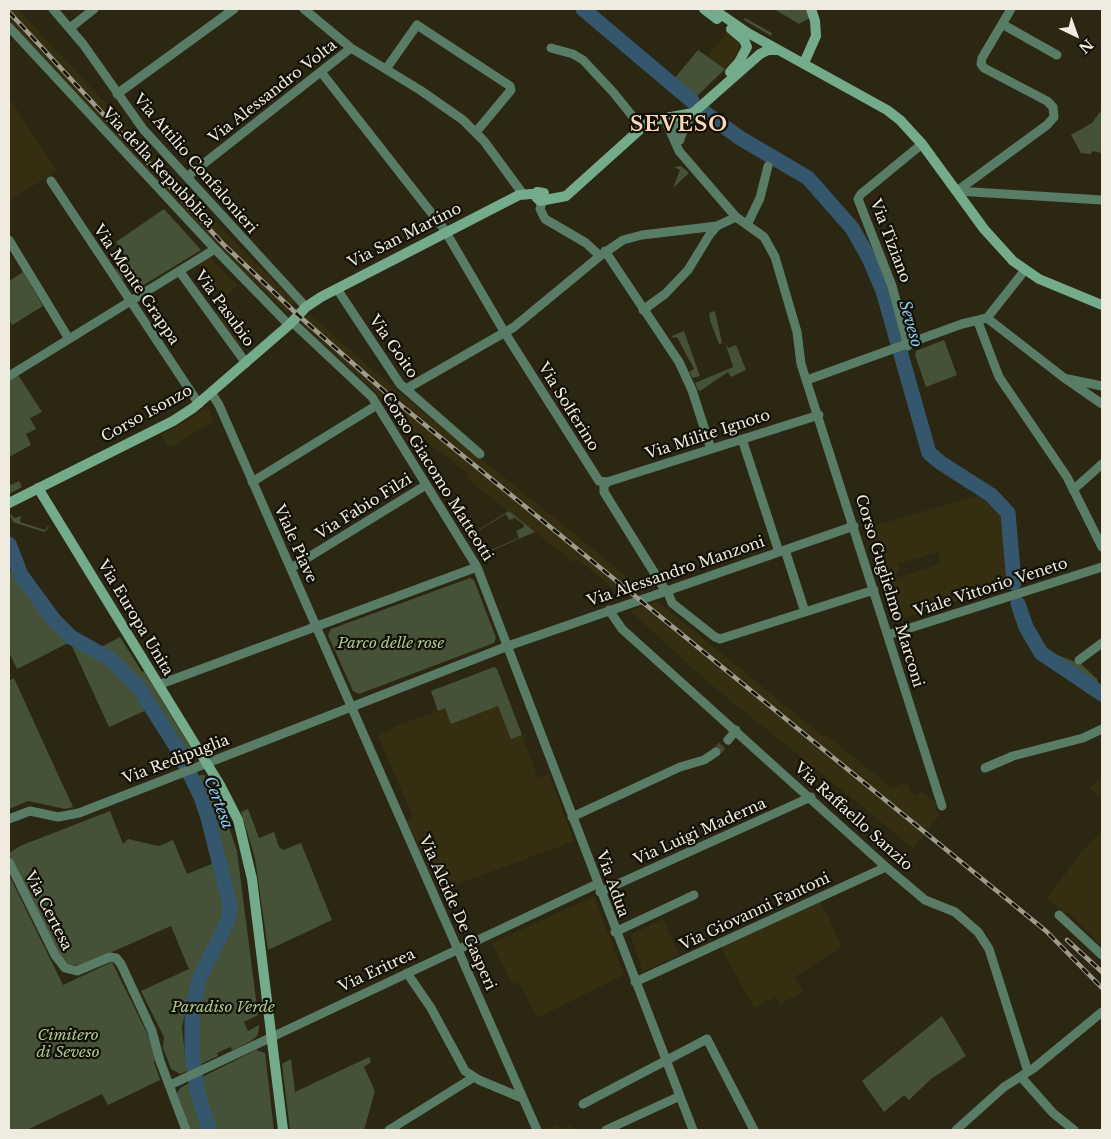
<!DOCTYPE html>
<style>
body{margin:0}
#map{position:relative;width:1111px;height:1139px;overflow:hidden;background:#2c2712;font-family:"Libre Baskerville",serif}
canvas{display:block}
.frame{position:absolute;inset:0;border:10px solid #efecdf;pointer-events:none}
.north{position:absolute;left:1051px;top:10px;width:50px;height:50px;-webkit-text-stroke:4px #121007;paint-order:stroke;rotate:138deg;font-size:14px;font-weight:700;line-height:20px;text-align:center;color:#efecdf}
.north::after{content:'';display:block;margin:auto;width:18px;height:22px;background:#efecdf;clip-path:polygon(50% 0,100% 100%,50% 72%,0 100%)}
</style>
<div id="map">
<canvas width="1111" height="1139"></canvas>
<div class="frame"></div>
<div class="north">N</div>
</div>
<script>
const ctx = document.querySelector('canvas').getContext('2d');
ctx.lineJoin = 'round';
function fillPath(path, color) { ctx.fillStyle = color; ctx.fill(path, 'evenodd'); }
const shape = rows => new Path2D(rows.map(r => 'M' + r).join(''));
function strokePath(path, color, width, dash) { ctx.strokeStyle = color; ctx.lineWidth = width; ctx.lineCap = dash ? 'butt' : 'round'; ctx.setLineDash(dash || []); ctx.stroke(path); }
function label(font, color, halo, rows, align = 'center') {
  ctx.font = font + ' "Libre Baskerville",serif'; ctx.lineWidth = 4.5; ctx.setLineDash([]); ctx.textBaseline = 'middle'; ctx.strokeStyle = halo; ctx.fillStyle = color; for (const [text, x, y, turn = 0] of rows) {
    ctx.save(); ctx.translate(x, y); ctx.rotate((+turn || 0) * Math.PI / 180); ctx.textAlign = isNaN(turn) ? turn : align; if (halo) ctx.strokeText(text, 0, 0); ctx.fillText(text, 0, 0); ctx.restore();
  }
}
fillPath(shape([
 [9,9,18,9,235,242,295,302,286,312,212,240,9,20],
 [727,32,742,45,730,64,724,68,708,56],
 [9,97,57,171,9,201],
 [209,257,238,286,224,297,198,264],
 [229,304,253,334,237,346,216,314],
 [309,314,394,388,642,589,622,596,579,560,573,562,466,478,470,475,393,416,376,392,301,323],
 [208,406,214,421,173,446,168,447,161,435,187,421],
 [976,496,982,497,992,504,1001,514,1006,529,1006,561,1012,584,895,621,866,528],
 [937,552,940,564,897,578,896,573,900,571,898,564],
 [657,601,823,736,828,736,892,788,907,782,910,790,916,796,919,793,924,793,937,804,936,811,940,815,913,848,709,683,630,611],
 [494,667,497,669,538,778,549,774,574,841,439,891,407,821,413,817,378,736,396,726,438,711,431,691],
 [1102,776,1102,799,1090,788],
 [1102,830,1102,946,1068,912,1066,914,1046,899,1086,847],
 [594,896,624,975,537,1018,519,982,513,985,492,943],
 [818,902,821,902,842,946,795,977,803,992,780,1004,776,996,754,1008,721,947],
 [663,919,679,955,643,972,630,935],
 [557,1124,560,1129,570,1125,572,1129,578,1127,579,1130,542,1130]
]), '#352e11');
fillPath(shape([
 [774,9,807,9,811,17,799,24],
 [745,18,772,33,771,36,744,20],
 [698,50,725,69,696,97,674,79],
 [1102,109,1102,153,1092,151,1091,154,1081,153,1071,135,1092,123],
 [681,166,689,173,673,188,680,170,674,167],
 [164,209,201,250,142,286,133,272,122,280,116,270,128,260,116,242],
 [23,272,43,306,12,325,9,319,9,281],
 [715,311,722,343,719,344,710,320,709,313],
 [684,331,700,376,693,378,689,372,694,369,677,337,673,338,672,336],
 [944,340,957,375,926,387,915,355,916,351],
 [725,342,728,348,736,345,746,370,731,377,728,372,700,391,698,390,695,383,733,367],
 [18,375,42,412,30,418,36,429,26,434,31,445,9,457,9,381],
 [9,481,11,485,19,481,22,487,9,494],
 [509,511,535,532,481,555,478,548,481,554,519,538,516,531,524,527,523,524,515,518,509,520,506,514,471,535,474,541,470,535],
 [9,512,14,518,21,516,20,522,45,530,49,525,47,530,44,532,13,522],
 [14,569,58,629,67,638,110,662,122,673,136,689,149,709,109,727,70,642,17,669,9,652,9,571],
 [470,578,474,580,496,638,494,643,359,694,353,691,328,635,331,629],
 [120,637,142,672,144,671,194,753,187,755,150,697,135,677,101,647],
 [1052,653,1081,664,1097,679,1099,685],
 [494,667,497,669,522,735,511,739,498,706,451,724,445,708,438,711,431,691],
 [14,678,49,755,73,807,65,809,28,801,9,809,9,681],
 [200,775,204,775,222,807,237,851,258,1015,244,1022,248,1031,259,1025,259,1029,257,1036,251,1041,233,1050,230,1047,217,1053,218,1056,199,1065,196,1023,197,1007,211,964,231,926,234,909,215,826,208,803,195,777],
 [248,809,259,838,274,832,279,847,283,850,301,843,332,920,268,950,255,858,241,812],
 [110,811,123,844,128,839,159,846,173,840,187,874,214,863,220,886,225,913,222,923,191,983,182,1028,185,1056,189,1070,180,1074,171,1069,163,1048,164,1037,141,991,189,969,171,926,80,966,68,965,56,950,9,853,20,846],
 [9,875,63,985,112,962,151,1041,155,1061,154,1062,160,1080,108,1105,102,1094,27,1130,9,1130],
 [942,1016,966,1056,931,1079,909,1100,904,1095,884,1112,862,1081],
 [256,1050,265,1053,274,1130,215,1130,200,1078],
 [369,1057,371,1062,364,1067,375,1091,364,1130,290,1130,282,1064,291,1059,295,1092],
 [191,1082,194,1100,205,1130,190,1130,177,1093,180,1088]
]), '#455238');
strokePath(shape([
 [583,9,692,101],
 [704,112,740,138,808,178,852,228,869,258,883,291,929,453,941,463,991,495,1008,513,1014,583],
 [9,544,21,575,54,620,71,637,110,659,139,688,177,748,201,797,208,818,230,905,228,920,199,979,192,1013,192,1051,197,1090,209,1130],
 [1018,604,1026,627,1041,653,1102,694]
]), '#35576d', 15);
strokePath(shape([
 [716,752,728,740]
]), '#494531', 9, [9, 4.5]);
strokePath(shape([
 [53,9,83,44,143,129,306,307],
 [304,9,351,48,420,90,463,120,484,141,523,194],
 [1002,24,1057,55],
 [9,27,215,249,289,325],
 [70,28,94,9],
 [551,48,573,54,583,60,613,92,642,128],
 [386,69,417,25,510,86,511,90,476,132],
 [321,72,444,229,505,333,599,481,607,482,819,415],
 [117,94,234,9],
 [681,136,688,121,698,110],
 [188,176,351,48],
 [51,181,199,404],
 [957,191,1047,125,1054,117,1053,107,1047,101,984,68,981,64,982,58,1011,9],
 [957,191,1102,200],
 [543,200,540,209,545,219,586,243,600,256],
 [736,217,764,237,775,257,797,332,801,364,942,806],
 [747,225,760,198,768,166],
 [9,240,69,339],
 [605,251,679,362,692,390,711,449],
 [180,272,246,363],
 [337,289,400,384,480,454],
 [643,310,665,294,688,270,710,234,717,226],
 [987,318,1063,377,1102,404],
 [292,322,372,397,477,567,693,1130],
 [978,322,999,377,1067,477,1102,547],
 [908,346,892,286,858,199,861,194,922,144],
 [9,376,215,249],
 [1068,379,1102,386],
 [807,380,962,324,987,318,1025,270],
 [406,389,514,327,600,256,623,240,642,235,717,226,736,217,679,151,667,124,670,118,677,121,680,140],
 [212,394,219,405,537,1130],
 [742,439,779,552],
 [252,482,377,405],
 [607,482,604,486,604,492,665,590],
 [1073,490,1102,464],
 [785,550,805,612],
 [291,568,426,485],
 [667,590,672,603,715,637,720,639,874,590],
 [609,610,622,629,886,867,925,900,955,912,978,932,989,949,1028,1072],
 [888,635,1102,567],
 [1079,660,1102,643],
 [158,685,477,567],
 [728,740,736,730],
 [985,768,1013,756,1083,738,1102,729],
 [572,817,680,767,704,760,716,752],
 [9,819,30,811,58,817,79,813,508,646,854,526],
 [9,862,55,955,65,968,77,971,110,957,116,958,121,964,152,1031,160,1061,186,1130],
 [600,892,811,797],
 [1059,915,1102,955],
 [615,932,694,895],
 [407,973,431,1008,465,1071,479,1080,522,1098],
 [635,982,886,867],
 [1021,1077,1053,1113,1074,1130],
 [170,1085,597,884],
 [583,1104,707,1039,754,1130],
 [389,1130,474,1077],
 [606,1130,680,1096],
 [956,1130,1004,1087,1034,1068,1102,1012]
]), '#597c67', 9);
strokePath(shape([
 [704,9,717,19],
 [713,9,748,33,887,110,900,120,922,144,984,229,1013,261,1039,279,1102,305],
 [804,63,816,36,815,21,811,9],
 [730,72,739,62,747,47,744,40,731,29],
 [543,200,544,193,537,192,536,197,540,201,566,196,646,124,660,119,693,113,760,54,768,50,777,50],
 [38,488,220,785,238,820,252,879,283,1130],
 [9,503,173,421,193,408,289,325,306,307,321,297,519,195,531,194]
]), '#74ac8b', 10);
const rail = shape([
 [9,12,224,245,298,315,392,398,1046,931,1102,988],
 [1067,940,1102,972]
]);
strokePath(rail, '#9f9c8b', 4.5);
strokePath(rail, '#121007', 2.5, [8]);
label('15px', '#efecdf', '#121007', [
 ["Via Alessandro Volta",273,92,-38],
 ["Via Attilio Confalonieri",195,164,49],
 ["Via della Repubblica",158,168,47],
 ["Via San Martino",405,236,-27],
 ["Via Tiziano",890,241,69],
 ["Via Monte Grappa",136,285,56],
 ["Via Pasubio",224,309,54],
 ["Via Goito",393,347,55],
 ["Via Solferino",568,407,58],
 ["Corso Isonzo",147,414,-29],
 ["Via Milite Ignoto",708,435,-18],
 ["Corso Giacomo Matteotti",437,477,58],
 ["Via Fabio Filzi",364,507,-32],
 ["Viale Piave",295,544,66],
 ["Via Alessandro Manzoni",676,572,-19],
 ["Viale Vittorio Veneto",991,588,-18],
 ["Corso Guglielmo Marconi",889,591,73],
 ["Via Europa Unita",135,618,59],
 ["Via Redipuglia",176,760,-21],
 ["Via Raffaello Sanzio",853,817,42],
 ["Via Luigi Maderna",700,832,-24],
 ["Via Adua",612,884,70],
 ["Via Certesa",48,911,63],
 ["Via Giovanni Fantoni",755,912,-25],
 ["Via Alcide De Gasperi",457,913,66],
 ["Via Eritrea",377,971,-25]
]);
label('italic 15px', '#aec990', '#121007', [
 ["Parco delle rose",391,644],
 ["Paradiso Verde",223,1008],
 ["Cimitero",68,1036],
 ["di Seveso",68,1053]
]);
label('italic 16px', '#8dcaf1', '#121007', [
 ["Seveso",910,324,74],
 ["Certesa",218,803,69]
]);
ctx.letterSpacing = '1px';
label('bold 20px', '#fed9b8', '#121007', [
 ["SEVESO",679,125]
]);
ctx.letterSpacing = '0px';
</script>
